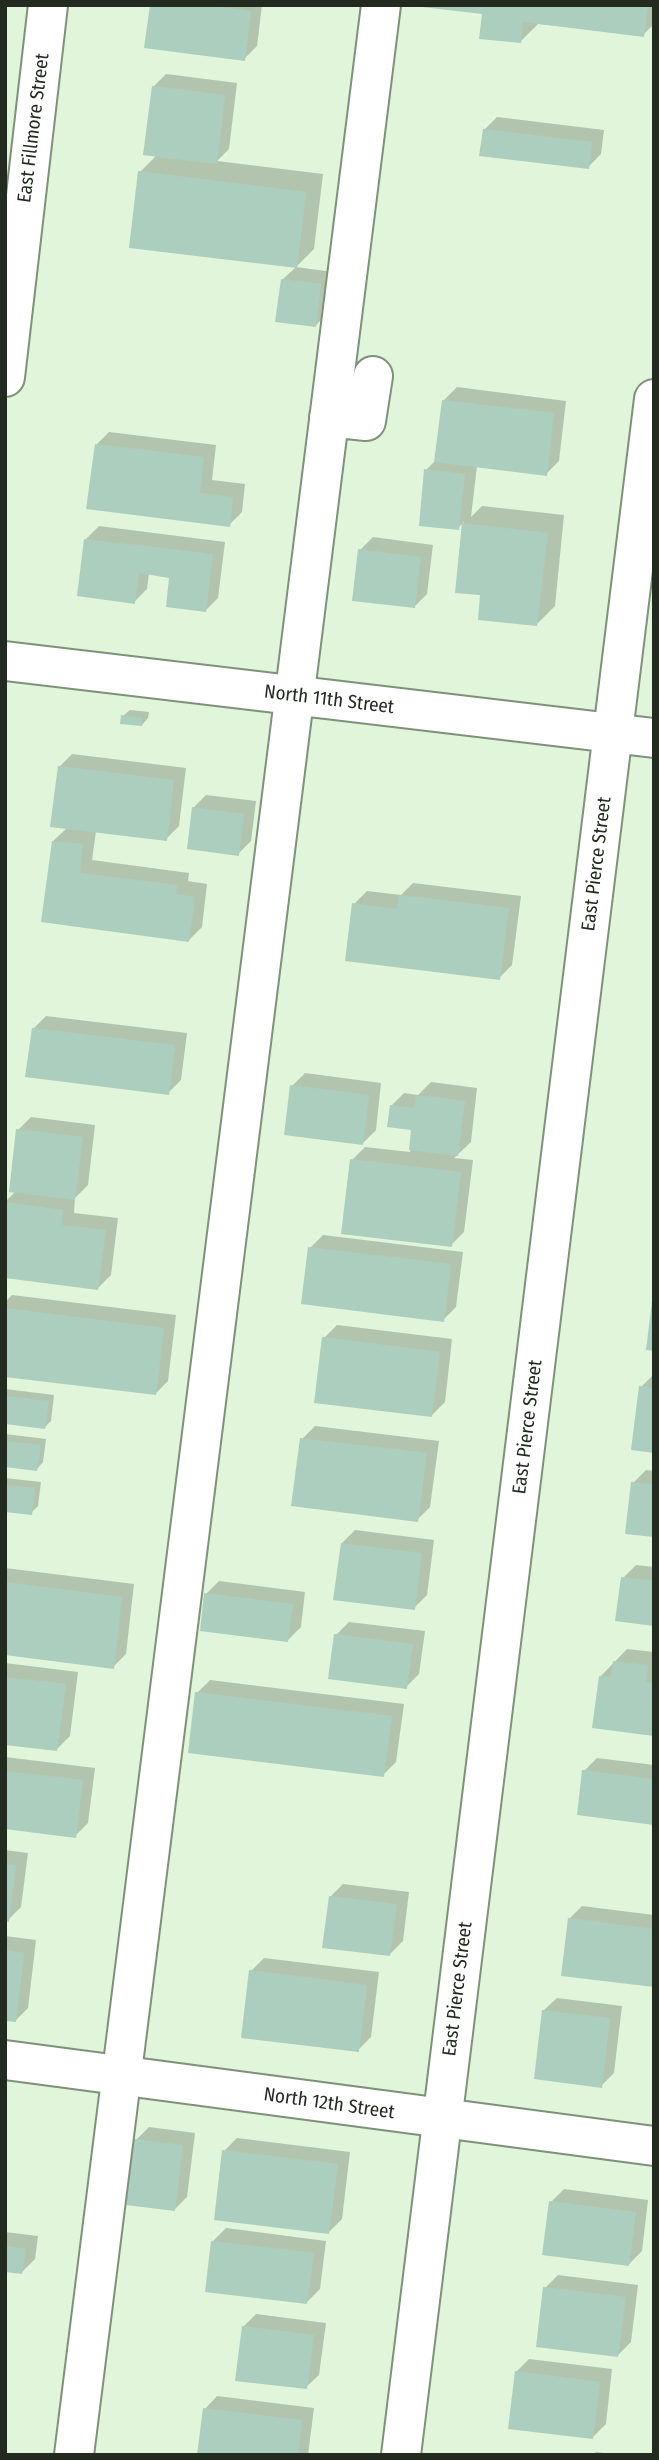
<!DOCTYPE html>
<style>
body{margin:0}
#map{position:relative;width:659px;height:2460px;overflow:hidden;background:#e0f5da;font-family:"Fira Sans Condensed",sans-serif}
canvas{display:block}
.frame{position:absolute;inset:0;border:7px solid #232b21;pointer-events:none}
</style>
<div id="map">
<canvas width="659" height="2460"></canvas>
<div class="frame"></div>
</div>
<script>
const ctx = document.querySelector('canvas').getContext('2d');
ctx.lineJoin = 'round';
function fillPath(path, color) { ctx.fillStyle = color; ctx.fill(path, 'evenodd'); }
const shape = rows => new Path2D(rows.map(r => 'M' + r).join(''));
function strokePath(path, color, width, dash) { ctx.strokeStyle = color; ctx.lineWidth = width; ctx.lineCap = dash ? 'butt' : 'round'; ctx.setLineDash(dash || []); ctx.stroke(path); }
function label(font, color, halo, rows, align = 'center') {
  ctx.font = font + ' "Fira Sans Condensed",sans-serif'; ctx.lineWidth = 6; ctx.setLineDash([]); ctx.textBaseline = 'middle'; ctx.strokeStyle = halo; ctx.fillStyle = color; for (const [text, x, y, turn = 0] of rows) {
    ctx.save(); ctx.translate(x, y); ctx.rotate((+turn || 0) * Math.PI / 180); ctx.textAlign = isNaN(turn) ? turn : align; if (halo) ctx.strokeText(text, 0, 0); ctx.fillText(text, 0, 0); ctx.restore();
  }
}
fillPath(shape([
 [151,5,262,5,257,46,244,59],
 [423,5,654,5,654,24,643,35,538,24,520,42,484,12],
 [166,74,237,83,229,149,217,161,323,174,314,249,296,267,333,272,328,313,315,326,282,280,296,267,140,172,157,155,153,87],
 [497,117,604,130,601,154,588,167,484,130],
 [457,387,566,401,559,461,546,474,477,466,471,517,482,506,564,515,555,606,537,624,482,594,456,591,464,522,458,528,426,470,437,459,444,400],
 [109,432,216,445,212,480,245,484,242,512,229,525,96,445],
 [99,526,225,542,218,598,205,611,171,576,149,573,147,589,134,602,86,539],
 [373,537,433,545,427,594,414,607,360,550],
 [130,710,149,712,148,718,142,725,123,716],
 [72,754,186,768,179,826,166,839,96,831,92,860,189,873,188,881,207,884,202,927,189,940,43,921,53,841,68,827,59,767],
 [206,795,256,801,251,841,238,854,193,808],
 [413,883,521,896,512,965,499,978,354,904,367,891,401,895],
 [46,1016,187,1033,181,1080,168,1093,33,1029],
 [305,1073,381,1083,376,1130,363,1143,292,1086],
 [431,1082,477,1088,471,1142,454,1158,473,1160,464,1232,451,1245,352,1160,365,1147,410,1152,413,1128,391,1106,404,1093,418,1095],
 [31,1117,95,1125,88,1185,75,1198,74,1213,118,1218,111,1275,98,1288,5,1202,16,1191,18,1130],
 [323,1235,463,1252,456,1307,443,1320,310,1248],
 [12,1295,176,1315,168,1381,155,1394,5,1375,5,1302],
 [337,1325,452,1339,445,1402,432,1415,324,1338],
 [654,1374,654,1451,641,1387],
 [5,1389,54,1395,51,1421,45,1427,5,1422],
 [315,1426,439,1441,430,1507,417,1520,302,1439],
 [5,1434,46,1439,43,1462,37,1469,5,1465],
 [646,1470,654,1471,654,1536,633,1483],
 [5,1478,41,1482,38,1506,31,1513,5,1510],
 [355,1530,434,1540,427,1595,414,1608,342,1543],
 [636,1565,654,1567,654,1624,623,1578],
 [5,1568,134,1584,126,1654,113,1667,5,1654],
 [219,1581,305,1592,301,1627,288,1640,206,1594],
 [349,1622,425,1631,419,1674,406,1687,336,1635],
 [627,1649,654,1652,654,1734,600,1677],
 [5,1663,78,1672,70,1736,57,1749,5,1743],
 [210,1680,404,1704,396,1762,383,1775,197,1693],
 [5,1757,95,1768,88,1823,75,1836,5,1827],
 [597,1758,654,1765,654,1823,584,1771],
 [5,1850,28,1853,21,1907,8,1920,5,1920],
 [343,1884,409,1892,403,1941,390,1954,330,1897],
 [582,1906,654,1915,654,1986,569,1919],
 [5,1936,36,1940,28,2008,15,2021,5,2019],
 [264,1958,379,1972,371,2037,358,2050,251,1971],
 [557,1998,622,2006,614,2073,601,2086,544,2010],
 [149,2127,195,2133,187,2197,174,2210,136,2140],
 [237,2138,350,2152,342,2219,329,2232,224,2151],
 [564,2189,648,2200,642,2251,629,2264,551,2202],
 [226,2228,326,2241,320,2289,307,2302,213,2241],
 [5,2232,38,2236,35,2259,22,2272,5,2270],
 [558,2275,638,2285,631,2342,618,2355,545,2288],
 [256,2314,326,2323,319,2375,306,2387,243,2327],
 [529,2359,612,2369,606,2424,593,2437,516,2372],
 [217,2396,314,2408,308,2455,199,2455,205,2409],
 [596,2452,620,2455,593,2455]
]), '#0003');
fillPath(shape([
 [150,5,206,5,251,11,245,61,144,48],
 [423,5,648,5,644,37,523,22,521,43,479,39,482,14,422,7],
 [152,86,225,95,217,164,143,155],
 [483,129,592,142,589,169,479,156],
 [138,171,306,192,297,268,129,248],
 [281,279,321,284,316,327,275,322],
 [442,400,554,413,547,476,434,462],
 [95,444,204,457,200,493,233,497,230,527,86,509],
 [424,469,465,474,459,530,419,526],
 [462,523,548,533,537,626,478,620,480,595,455,593],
 [84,539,213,554,206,612,166,607,169,578,139,573,135,604,77,596],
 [358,549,421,557,415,608,352,601],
 [121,715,143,718,142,726,120,724],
 [58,766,174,780,167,841,50,827],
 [192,807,244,814,239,856,187,849],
 [52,841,83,844,80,873,177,885,176,894,195,897,189,942,41,922],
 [399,895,509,908,500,980,345,961,352,903,397,909],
 [32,1028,175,1045,169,1095,25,1077],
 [290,1085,369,1095,363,1145,284,1135],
 [416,1095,465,1101,458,1156,409,1150,411,1130,387,1127,390,1105,415,1108],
 [16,1129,83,1137,75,1200,9,1192],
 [350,1159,461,1172,452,1247,341,1234],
 [5,1202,63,1210,62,1225,106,1230,98,1290,5,1278],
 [308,1247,451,1264,444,1322,301,1304],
 [652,1301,654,1301,654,1351,646,1350],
 [5,1308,164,1328,156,1395,5,1377],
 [322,1337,440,1352,432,1417,314,1403],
 [639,1386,654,1388,654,1453,631,1450],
 [5,1396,49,1401,45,1429,5,1424],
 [300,1438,427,1453,418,1522,291,1506],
 [5,1441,41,1445,37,1471,5,1467],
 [631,1482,654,1485,654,1537,625,1534],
 [5,1485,35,1488,32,1515,5,1512],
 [341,1543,422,1553,415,1610,333,1600],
 [621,1577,654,1581,654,1626,615,1621],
 [5,1582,122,1597,114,1669,5,1655],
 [204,1593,293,1604,288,1642,200,1631],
 [334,1634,413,1644,407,1689,328,1679],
 [613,1661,648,1665,646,1682,654,1683,654,1736,592,1728,599,1676,611,1677],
 [5,1677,66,1684,57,1751,5,1745],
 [195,1692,392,1716,384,1777,188,1753],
 [582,1770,654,1779,654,1825,577,1815],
 [5,1771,83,1780,76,1838,5,1829],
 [5,1864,16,1865,9,1922,5,1921],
 [329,1896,397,1904,390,1956,322,1948],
 [568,1918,654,1929,654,1987,561,1976],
 [5,1950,24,1953,16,2022,5,2021],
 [249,1970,367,1985,359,2052,241,2038],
 [542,2010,610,2018,602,2088,534,2079],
 [134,2139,183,2145,175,2211,126,2205],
 [222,2150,338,2164,329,2234,214,2220],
 [549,2201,636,2212,629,2266,542,2255],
 [211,2241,314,2253,307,2304,205,2292],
 [5,2246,26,2249,22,2274,5,2272],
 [543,2287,626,2297,618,2357,536,2347],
 [242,2326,314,2335,307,2389,235,2381],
 [515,2371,600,2382,593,2439,508,2429],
 [203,2408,302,2420,298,2455,197,2455]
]), '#abcebe');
const minor = shape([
 [5,377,48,5],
 [329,417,366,421,373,376],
 [5,661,654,738],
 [5,2060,654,2146],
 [74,2455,381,5],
 [401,2455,654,399]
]);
strokePath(minor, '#7e9179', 42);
strokePath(minor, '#fff', 38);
label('19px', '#232b21', '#fff', [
 ["East Fillmore Street",34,128,-83],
 ["North 11th Street",329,700,7],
 ["East Pierce Street",597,864,-83],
 ["East Pierce Street",528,1427,-83],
 ["East Pierce Street",458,1989,-83],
 ["North 12th Street",329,2104,8]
]);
</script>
